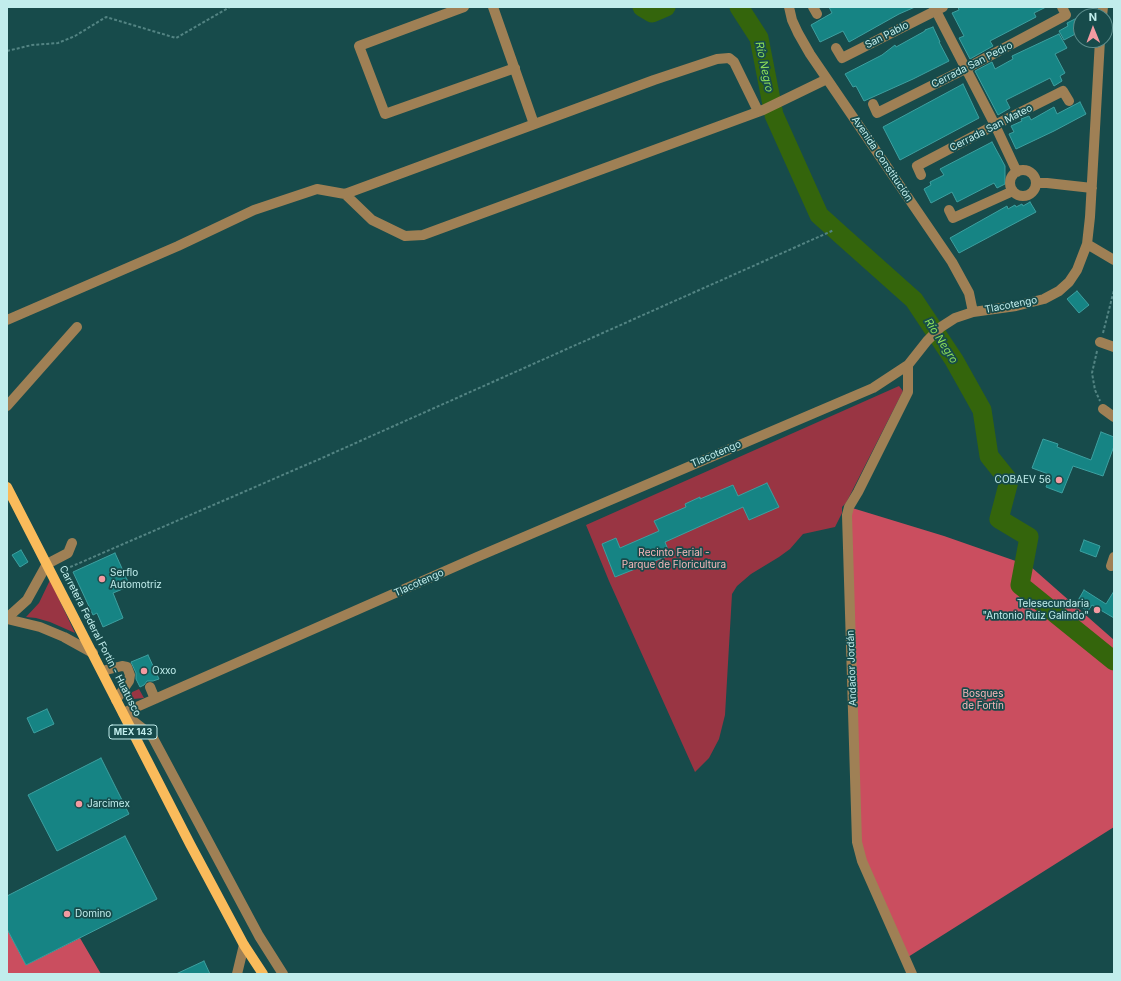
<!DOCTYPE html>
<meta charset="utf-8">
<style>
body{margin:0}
#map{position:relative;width:1121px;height:981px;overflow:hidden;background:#174b4b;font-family:Inter,sans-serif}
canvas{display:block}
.frame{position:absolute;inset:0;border:8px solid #c1edec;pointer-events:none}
.north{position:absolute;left:1073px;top:8px;width:40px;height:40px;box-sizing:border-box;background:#174b4b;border:1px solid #5b8c8b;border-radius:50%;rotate:359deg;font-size:11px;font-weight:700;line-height:16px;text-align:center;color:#c1edec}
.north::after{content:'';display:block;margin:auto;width:14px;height:18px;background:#f49aa1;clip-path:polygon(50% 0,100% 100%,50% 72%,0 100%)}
</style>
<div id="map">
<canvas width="1121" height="981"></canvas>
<div class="frame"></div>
<div class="north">N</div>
</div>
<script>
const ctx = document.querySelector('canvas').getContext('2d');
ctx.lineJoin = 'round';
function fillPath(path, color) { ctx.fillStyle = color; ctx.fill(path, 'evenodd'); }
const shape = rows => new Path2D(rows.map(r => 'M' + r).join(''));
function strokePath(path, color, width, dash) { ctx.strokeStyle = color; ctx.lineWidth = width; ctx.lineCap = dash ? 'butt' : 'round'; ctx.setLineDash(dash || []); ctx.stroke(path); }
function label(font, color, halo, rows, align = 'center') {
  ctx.font = font + ' Inter,sans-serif'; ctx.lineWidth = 3.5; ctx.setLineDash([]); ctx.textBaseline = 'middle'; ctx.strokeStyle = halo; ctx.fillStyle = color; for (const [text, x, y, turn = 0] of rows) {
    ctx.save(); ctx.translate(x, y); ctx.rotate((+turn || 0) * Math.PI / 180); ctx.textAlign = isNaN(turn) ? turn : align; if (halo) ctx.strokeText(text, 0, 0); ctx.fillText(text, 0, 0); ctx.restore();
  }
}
fillPath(shape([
 [899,386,903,391,846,503,842,507,842,513,835,527,803,534,790,549,779,557,751,574,737,586,732,594,725,715,719,739,709,758,695,772,609,581,586,525],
 [50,580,75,633,50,622,36,618,26,617,39,603],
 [139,689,144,698,133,699,130,693]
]), '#993543');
fillPath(shape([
 [849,507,944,536,1030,566,1114,640,1114,827,908,957,857,842],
 [7,929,26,965,80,938,101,974,7,974]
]), '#ca4e5f');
strokePath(shape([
 [642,7,652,13,666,7],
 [739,7,759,38,774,115,819,215,840,234,914,300,954,360,982,410,989,456,1009,481,999,519,1029,537,1020,585,1114,661]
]), '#34650c', 19);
const building = shape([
 [829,7,915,7,899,14,849,42,843,31,820,42,811,25,832,13,829,7],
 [958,7,1046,7,1034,13,1036,17,990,41,993,46,970,59,959,38,964,36,952,13,959,10,958,7],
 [1081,16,1081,31,1064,40,1059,31,1068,26,1067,23,1081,16],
 [933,27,940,42,939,42,949,61,913,79,864,101,856,86,853,87,845,74,882,55,895,45,896,47,925,31,925,30,933,27],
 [1059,34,1067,48,1055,54,1065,73,1060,76,1062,81,1054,86,1050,78,1006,100,1010,108,998,115,975,71,992,62,995,69,1013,59,1012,56,1059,34],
 [963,84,979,118,900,160,883,127,963,84],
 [1080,102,1086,114,1054,131,1016,149,1009,134,1014,132,1011,126,1022,121,1021,119,1029,116,1031,120,1054,107,1057,114,1080,102],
 [992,142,1005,166,1005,184,997,188,994,183,957,202,952,192,931,203,924,189,931,185,930,182,944,175,940,169,992,142],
 [1030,202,1036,212,959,253,950,238,1007,206,1008,209,1015,205,1016,207,1022,204,1023,206,1030,202],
 [1077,291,1089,305,1079,313,1067,299,1077,291],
 [1101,432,1114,437,1114,446,1103,476,1073,466,1062,493,1046,487,1051,475,1032,468,1043,439,1058,444,1057,447,1091,460,1101,432],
 [767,483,779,507,749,520,743,507,665,542,670,555,615,577,602,544,616,538,620,548,659,531,654,521,686,507,685,504,700,497,700,499,733,485,738,496,767,483],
 [1084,540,1100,546,1096,557,1080,551,1084,540],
 [21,550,28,562,20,567,12,555,21,550],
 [115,553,130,586,113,593,123,618,103,627,97,613,93,615,73,572,115,553],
 [1084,590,1106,604,1114,591,1114,618,1092,605,1088,611,1076,604,1084,590],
 [148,655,159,679,153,681,147,681,144,685,140,687,136,679,136,673,131,662,148,655],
 [47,709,54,724,34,733,27,718,47,709],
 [101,758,129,814,57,851,28,795,101,758],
 [125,836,157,899,26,965,7,929,7,896,125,836],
 [204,961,210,974,176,974,204,961]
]);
fillPath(building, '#168484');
strokePath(building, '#3da0a0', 1);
strokePath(shape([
 [7,51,32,45,58,43,75,36,106,17,176,38,230,7],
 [1103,333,1114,290],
 [1097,351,1092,373,1095,390,1100,401],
 [61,571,322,458,834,230]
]), '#538483', 2, [3, 2]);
strokePath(shape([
 [464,7,359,46,385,114,515,68],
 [493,7,534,124],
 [789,7,792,20,798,33,810,54,952,262,969,293,973,312],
 [813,7,817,14],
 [934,7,995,125,1017,172],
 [1102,16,1103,7],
 [836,48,842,58,943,7],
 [873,104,877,113,965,69,1066,15,1062,7],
 '1010 183a13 13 0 1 1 26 0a13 13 0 1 1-26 0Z',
 [921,175,917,166,995,125,1063,91,1069,101],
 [1037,183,1047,183,1092,188],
 [345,194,372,220,405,236,423,235,763,110,827,79],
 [949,210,953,218,1013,191],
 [1087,244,1114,260],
 [7,320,178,246,254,210,317,189,345,194,654,80,717,59,729,58,734,62,758,111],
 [1100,342,1114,347],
 [908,365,908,392,858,492,849,507,847,515,857,842,862,861,912,974],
 [7,406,77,327],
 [1103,409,1114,417],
 [1111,566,1114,557],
 [7,618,27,600,47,564,68,553,72,543],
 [7,619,40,627,64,637,93,653],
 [102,671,122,666,127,667,130,675,129,681,116,700],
 [150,687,155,699],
 [237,974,244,945],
 [283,974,259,936,152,736,123,713,477,557,873,388,908,365,927,341,941,327,955,318,973,312,1016,306,1044,299,1059,291,1069,282,1077,270,1087,244,1090,217,1100,40]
]), '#9f8055', 10);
strokePath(shape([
 [7,487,190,844,244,945,263,974]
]), '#fabb5b', 10);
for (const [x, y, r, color] of [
 [1059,480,4,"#f49aa1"],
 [102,579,4,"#f49aa1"],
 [1097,610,4,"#f49aa1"],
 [144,671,4,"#f49aa1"],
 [79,804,4,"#f49aa1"],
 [67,914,4,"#f49aa1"]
]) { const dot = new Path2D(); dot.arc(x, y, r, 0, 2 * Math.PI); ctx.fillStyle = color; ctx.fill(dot); strokePath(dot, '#174b4b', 1.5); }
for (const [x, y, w] of [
 [133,732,48]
]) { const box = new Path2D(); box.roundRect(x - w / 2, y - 7, w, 14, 3); ctx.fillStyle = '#174b4b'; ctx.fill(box); strokePath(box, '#c1edec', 1); }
label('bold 9px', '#c1edec', null, [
 ["MEX 143",133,732]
]);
label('10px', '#c1edec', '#174b4b', [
 ["San Pablo",887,35,-27],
 ["Cerrada San Pedro",972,65,-27],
 ["Cerrada San Mateo",991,128,-27],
 ["Avenida Constitución",882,159,56],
 ["Tlacotengo",1011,305,-11],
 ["Tlacotengo",716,454,-23],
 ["Tlacotengo",419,583,-24],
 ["Carretera Federal Fortín - Huatusco",100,641,63],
 ["Andador Jordán",852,668,-92]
]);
label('10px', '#c1edec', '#174b4b', [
 ["COBAEV 56",1051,480,"right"],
 ["Serflo",110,573],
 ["Automotriz",110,585],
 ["Telesecundaria",1089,604,"right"],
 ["\"Antonio Ruiz Galindo\"",1089,616,"right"],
 ["Oxxo",152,671],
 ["Jarcimex",87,804],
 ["Domino",75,914]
], 'left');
label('10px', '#f7b7ba', '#174b4b', [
 ["Recinto Ferial -",674,553],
 ["Parque de Floricultura",674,565],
 ["Bosques",983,694],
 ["de Fortín",983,706]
]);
label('italic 11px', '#8cdf59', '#174b4b', [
 ["Río Negro",764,67,78],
 ["Río Negro",941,341,57]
]);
</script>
